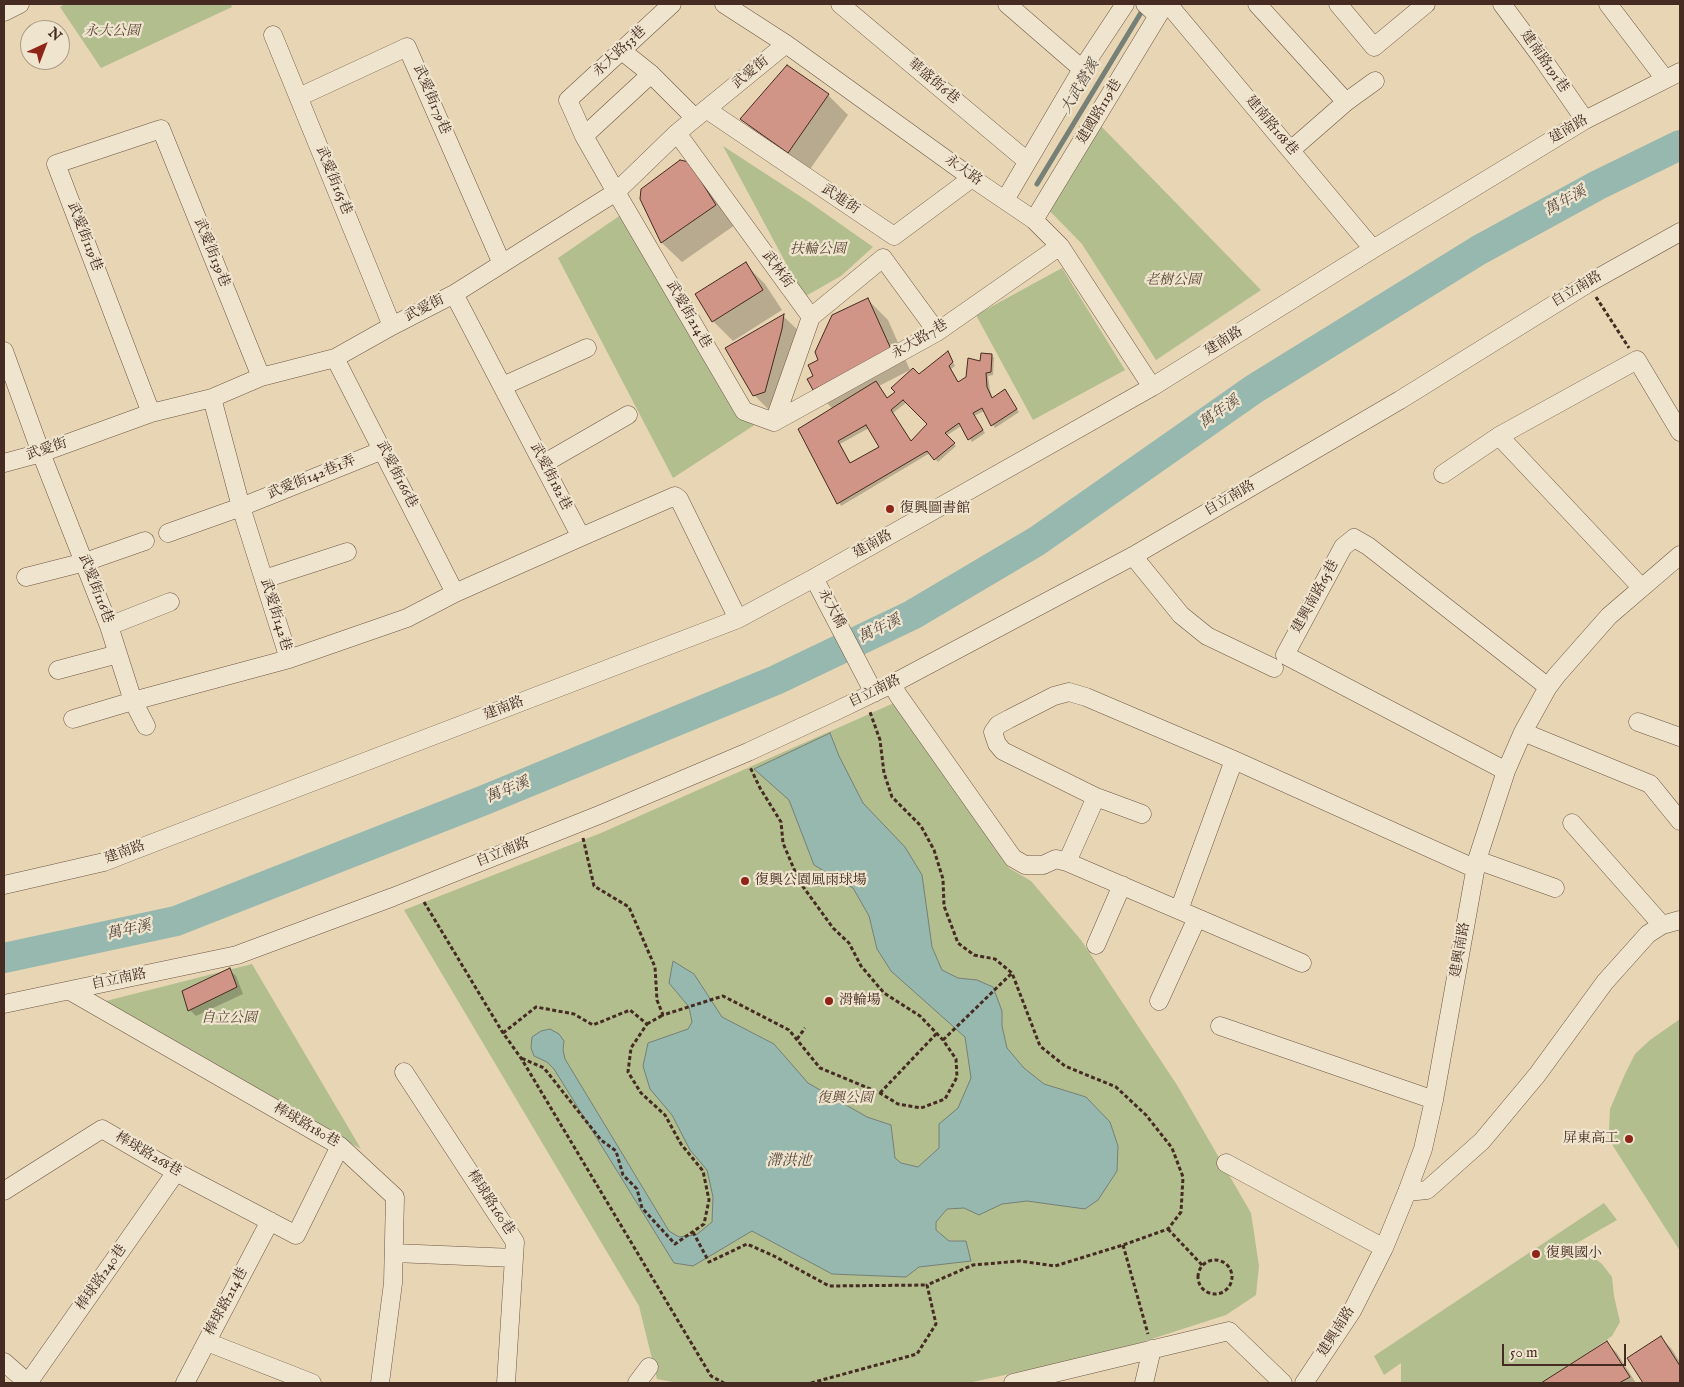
<!DOCTYPE html>
<meta charset="utf-8">
<style>
body{margin:0}
#map{position:relative;width:1684px;height:1387px;overflow:hidden;background:#e7d5b3;font-family:"IM FELL English",serif}
canvas{display:block}
.frame{position:absolute;inset:0;border:5px solid #452b21;pointer-events:none}
.north{position:absolute;left:20px;top:20px;width:50px;height:50px;box-sizing:border-box;background:#efe4ce;border:1px solid #ab9a89;border-radius:50%;rotate:43deg;font-size:14px;font-weight:700;line-height:20px;text-align:center;color:#452b21}
.north::after{content:'';display:block;margin:auto;width:18px;height:22px;background:#8f2418;clip-path:polygon(50% 0,100% 100%,50% 72%,0 100%)}
.scale{position:absolute;left:1502px;top:1344px;width:124px;height:22px;box-sizing:border-box;border:2px solid #452b21;border-top:0;padding-left:6px;font-size:15px;line-height:18px;white-space:nowrap;color:#452b21;-webkit-text-stroke:4px #efe4ce;paint-order:stroke}
</style>
<div id="map">
<canvas width="1684" height="1387"></canvas>
<div class="frame"></div>
<div class="north">N</div>
<div class="scale">50 m</div>
</div>
<script>
const ctx = document.querySelector('canvas').getContext('2d');
ctx.lineJoin = 'round';
function fillPath(path, color) { ctx.fillStyle = color; ctx.fill(path, 'evenodd'); }
const shape = rows => new Path2D(rows.map(r => 'M' + r).join(''));
function strokePath(path, color, width, dash) { ctx.strokeStyle = color; ctx.lineWidth = width; ctx.lineCap = dash ? 'butt' : 'round'; ctx.setLineDash(dash || []); ctx.stroke(path); }
function label(font, color, halo, rows, align = 'center') {
  ctx.font = font + ' "IM FELL English","Noto Serif TC",serif'; ctx.lineWidth = 4.5; ctx.setLineDash([]); ctx.textBaseline = 'middle'; ctx.strokeStyle = halo; ctx.fillStyle = color; for (const [text, x, y, turn = 0] of rows) {
    ctx.save(); ctx.translate(x, y); ctx.rotate((+turn || 0) * Math.PI / 180); ctx.textAlign = isNaN(turn) ? turn : align; if (halo) ctx.strokeText(text, 0, 0); ctx.fillText(text, 0, 0); ctx.restore();
  }
}
fillPath(shape([
 [65,4,231,4,232,7,101,68,60,7],
 [1098,123,1261,290,1156,360,1082,244,1042,203],
 [723,146,809,202,873,247,841,276,804,297],
 [628,210,756,424,673,478,558,258],
 [1062,268,1125,370,1033,420,976,315],
 [894,703,1009,868,1031,881,1081,940,1177,1085,1251,1213,1259,1266,1256,1295,1226,1315,1111,1352,968,1383,678,1383,657,1379,639,1306,404,910,601,833],
 [252,964,361,1149,102,1002],
 [1680,1019,1680,1251,1613,1146,1609,1130,1610,1109,1625,1074,1635,1054,1650,1040],
 [1604,1203,1617,1220,1570,1247,1587,1252,1602,1264,1612,1277,1614,1296,1620,1322,1612,1336,1545,1383,1401,1383,1401,1363,1384,1375,1374,1356]
]), '#b3be8f');
const water = shape([
 [830,733,839,756,863,803,905,847,922,875,932,947,942,970,958,978,977,980,993,987,1002,1011,1002,1026,1007,1048,1024,1068,1044,1084,1086,1097,1110,1122,1118,1146,1117,1171,1098,1200,1085,1209,1027,1201,1002,1204,979,1215,964,1208,947,1209,936,1222,936,1230,949,1241,966,1241,971,1261,919,1267,906,1277,832,1274,752,1231,693,1266,674,1263,554,1069,547,1062,534,1056,531,1048,532,1037,541,1031,550,1029,559,1034,564,1041,563,1050,565,1059,669,1231,679,1237,696,1235,712,1222,713,1197,707,1170,690,1150,672,1115,650,1089,643,1066,648,1043,688,1029,692,1022,689,1007,669,983,673,961,694,974,722,1017,774,1044,808,1083,867,1117,891,1125,895,1158,901,1163,918,1167,939,1148,939,1124,958,1108,971,1078,965,1037,891,971,877,949,869,916,853,888,814,865,789,800,754,769,830,733]
]);
fillPath(water, '#97b8af');
strokePath(water, '#768076', 1);
fillPath(shape([
 [828,95,848,115,808,172,762,139,742,119],
 [688,163,735,225,682,262,662,243,641,199],
 [745,264,765,284,782,310,733,341,713,321],
 [868,300,888,320,910,370,879,386,888,399,948,353,955,366,951,369,959,383,967,378,981,362,992,355,994,358,993,375,988,376,990,390,993,399,1005,391,1019,412,995,428,984,411,974,416,985,433,972,442,961,426,946,436,956,446,938,462,930,453,841,506,799,430,833,409,814,390,809,380,815,377,819,361],
 [907,402,929,424,911,442,893,413],
 [869,428,880,447,851,464,840,444],
 [783,316,803,335,774,415,754,395],
 [229,970,236,976,243,994,196,1016,190,1010],
 [1661,1338,1671,1348,1680,1362,1680,1383,1645,1383,1629,1359],
 [1607,1343,1617,1353,1636,1383,1544,1383]
]), '#0003');
strokePath(shape([
 [1037,184,1145,6]
]), '#768076', 5);
strokePath(shape([
 [4,958,176,921,482,801,776,680,912,615,1037,541,1254,389,1479,250,1598,185,1680,145]
]), '#97b8af', 30);
const building = shape([
 [787,65,829,94,788,153,740,119,787,65],
 [680,160,689,162,716,205,661,243,640,199,641,189,680,160],
 [746,262,763,290,712,322,695,294,746,262],
 [868,298,891,349,813,390,807,379,813,376,808,365,818,360,815,352,832,315,868,298],
 [784,314,782,329,765,392,753,396,725,348,784,314],
 [948,351,953,362,949,366,958,382,966,377,968,358,980,361,981,353,992,354,991,372,986,373,987,387,992,398,1005,389,1017,409,991,426,982,408,973,413,983,430,968,440,959,423,945,433,955,443,934,460,927,451,837,504,798,429,876,381,887,398,895,392,891,388,913,368,919,374,948,351],
 [903,400,927,424,911,441,891,410,903,400],
 [866,425,879,447,850,463,838,441,866,425],
 [230,968,237,987,188,1011,182,991,230,968],
 [1661,1336,1680,1366,1680,1383,1643,1383,1627,1358,1661,1336],
 [1607,1341,1630,1377,1619,1383,1541,1383,1607,1341]
]);
fillPath(building, '#d09586');
strokePath(building, '#452b21', 1);
const minor = shape([
 [672,4,568,100,584,136,616,192,744,411,774,422],
 [724,4,786,44,972,178,1034,220,1060,246,1152,387],
 [840,4,1027,161],
 [1007,4,1082,69],
 [1145,4,1158,16],
 [1168,4,1373,249],
 [1257,4,1346,102],
 [1338,4,1374,47,1426,4],
 [1502,4,1542,58,1585,120],
 [1608,4,1665,79],
 [4,12,20,4],
 [273,35,392,326],
 [622,51,651,74,695,118],
 [299,97,407,47,502,264],
 [706,109,894,236,972,178],
 [677,133,811,317,774,422],
 [584,136,651,74],
 [1291,150,1346,102,1375,81],
 [1005,200,1082,69,1125,4],
 [1034,220,1165,4],
 [811,317,883,258,937,332],
 [4,351,41,453,109,626,133,701,146,726],
 [335,358,455,593],
 [503,386,587,348],
 [212,398,241,507,289,659,407,618,455,593,581,537,454,294],
 [151,413,56,164,161,129,261,377],
 [774,422,937,332,1060,246],
 [1499,436,1641,587],
 [4,463,41,453,151,413,212,398,261,377,335,358,392,326,454,294,616,192,677,133,786,44],
 [543,464,628,415],
 [1443,474,1499,436,1637,360,1680,432],
 [168,533,241,507,383,450],
 [581,537,675,496,679,499,738,619],
 [1133,556,1181,615,1207,636,1274,668],
 [26,577,85,562,145,541],
 [814,578,874,693],
 [264,579,347,552],
 [109,626,170,602],
 [58,670,118,654],
 [892,684,898,695,1013,858,1025,865,1043,865,1056,859,1067,862,1302,963],
 [73,719,133,701,289,659],
 [1638,722,1680,737],
 [1523,732,1650,784,1680,821],
 [1506,771,1285,655,1343,547,1354,538,1368,546,1548,687],
 [1142,814,1096,797,1003,751,997,744,993,732,998,725,1009,719,1054,696,1069,692,1086,697,1234,760,1476,869],
 [1572,823,1662,925],
 [1477,860,1555,888],
 [1067,862,1096,797],
 [4,885,104,862,132,851,738,619,814,578,1152,387,1373,249,1585,120,1680,72],
 [1179,910,1234,760],
 [1096,945,1122,885],
 [70,991,340,1146,395,1197,393,1283,380,1383],
 [1159,1001,1197,918],
 [4,1004,237,955,393,897,599,815,748,752,836,711,892,684,1133,556,1400,400,1587,284,1680,232],
 [1220,1026,1434,1100],
 [404,1072,515,1242,506,1383],
 [1226,1163,1384,1248],
 [4,1191,102,1129,176,1172,296,1235,340,1146],
 [1407,1192,1427,1190,1482,1141,1537,1075,1605,982,1648,934,1662,925,1680,920],
 [394,1253,514,1258],
 [207,1342,312,1383],
 [4,1362,28,1383,176,1172],
 [185,1383,270,1221],
 [637,1383,649,1367],
 [1013,1383,1229,1331,1283,1383],
 [1144,1383,1152,1349],
 [1304,1383,1352,1311,1384,1248,1407,1192,1423,1149,1434,1100,1477,860,1506,771,1523,732,1548,687,1557,675,1609,616,1680,555]
]);
strokePath(minor, '#6e5646', 19);
strokePath(shape([
 [1596,297,1629,348],
 [583,838,594,886,629,907,655,967,657,1000,663,1015,723,996,789,1030,820,1068,880,1093,898,1104,921,1108,945,1099,957,1077,956,1059,943,1040,920,1016,884,993,861,966,849,943,833,928,799,881,783,843,781,822,760,788,750,767],
 [424,902,503,1033,521,1058,711,1376,724,1383],
 [647,1024,663,1015],
 [503,1033,536,1007,574,1014,593,1025,630,1010,647,1024,631,1048,628,1072,641,1093,665,1115,681,1144,703,1171,709,1200,704,1224,675,1244,642,1208,637,1189,623,1175,616,1151,601,1140,544,1068,521,1058],
 [797,1039,805,1028],
 [943,1040,1012,973],
 [880,1093,937,1033],
 [1168,1229,1202,1265],
 [693,1232,709,1262,747,1244,774,1256,829,1286,927,1285],
 [1123,1245,1148,1334],
 '1198 1277a17 17 0 1 1 34 0a17 17 0 1 1-34 0Z',
 [811,1383,917,1354,936,1324,927,1285,973,1265,1020,1261,1055,1266,1123,1245,1168,1229,1181,1212,1183,1177,1172,1148,1146,1115,1116,1087,1065,1066,1040,1046,1012,973,995,959,974,955,958,943,944,906,943,879,934,850,921,826,892,797,884,773,880,740,870,712]
]), '#452b21', 3, [4, 2.5]);
strokePath(minor, '#efe4ce', 18);
for (const [x, y, r, color] of [
 [890,509,5,"#8f2418"],
 [745,881,5,"#8f2418"],
 [829,1001,5,"#8f2418"],
 [1629,1139,5,"#8f2418"],
 [1536,1254,5,"#8f2418"]
]) { const dot = new Path2D(); dot.arc(x, y, r, 0, 2 * Math.PI); ctx.fillStyle = color; ctx.fill(dot); strokePath(dot, '#efe4ce', 2); }
label('italic 14px', '#5b4837', '#efe4ce', [
 ["永大公園",112,32],
 ["扶輪公園",818,250],
 ["老樹公園",1173,281],
 ["自立公園",229,1019],
 ["復興公園",845,1099]
]);
label('14px', '#452b21', '#efe4ce', [
 ["永大路53巷",620,52,-43],
 ["建南路191巷",1544,62,55],
 ["武愛街",751,73,-39],
 ["華盛街6巷",933,82,40],
 ["武愛街179巷",431,100,67],
 ["建國路119巷",1100,112,-59],
 ["建南路168巷",1271,126,50],
 ["建南路",1569,130,-30],
 ["永大路",963,171,35],
 ["武愛街165巷",333,181,68],
 ["武進街",840,200,34],
 ["武愛街119巷",84,237,69],
 ["武愛街139巷",211,253,68],
 ["武林街",777,270,54],
 ["自立南路",1577,290,-31],
 ["武愛街",425,309,-27],
 ["武愛街214巷",688,315,60],
 ["永大路7巷",920,340,-31],
 ["建南路",1224,342,-32],
 ["武愛街",47,450,-18],
 ["武愛街166巷",396,475,63],
 ["武愛街182巷",550,477,63],
 ["武愛街142巷1弄",312,478,-22],
 ["自立南路",1230,499,-30],
 ["建南路",873,545,-29],
 ["武愛街116巷",95,589,69],
 ["建興南路65巷",1316,597,-61],
 ["永大橋",831,609,62],
 ["武愛街142巷",275,615,73],
 ["自立南路",875,692,-26],
 ["建南路",504,709,-21],
 ["建南路",125,853,-20],
 ["自立南路",503,853,-22],
 ["建興南路",1461,950,-80],
 ["自立南路",119,980,-12],
 ["棒球路180巷",306,1126,30],
 ["棒球路268巷",148,1155,30],
 ["棒球路160巷",490,1203,57],
 ["棒球路240巷",102,1278,-55],
 ["棒球路214巷",227,1302,-62],
 ["建興南路",1337,1332,-58]
]);
label('14px', '#452b21', '#efe4ce', [
 ["復興圖書館",900,509],
 ["復興公園風雨球場",755,881],
 ["滑輪場",839,1001],
 ["屏東高工",1619,1139,"right"],
 ["復興國小",1546,1254]
], 'left');
label('italic 15px', '#55473d', '#efe4ce', [
 ["大武營溪",1081,87,-59],
 ["萬年溪",1566,202,-29],
 ["萬年溪",1220,413,-35],
 ["萬年溪",880,630,-26],
 ["萬年溪",508,791,-22],
 ["萬年溪",129,931,-12],
 ["滯洪池",789,1162]
]);
</script>
